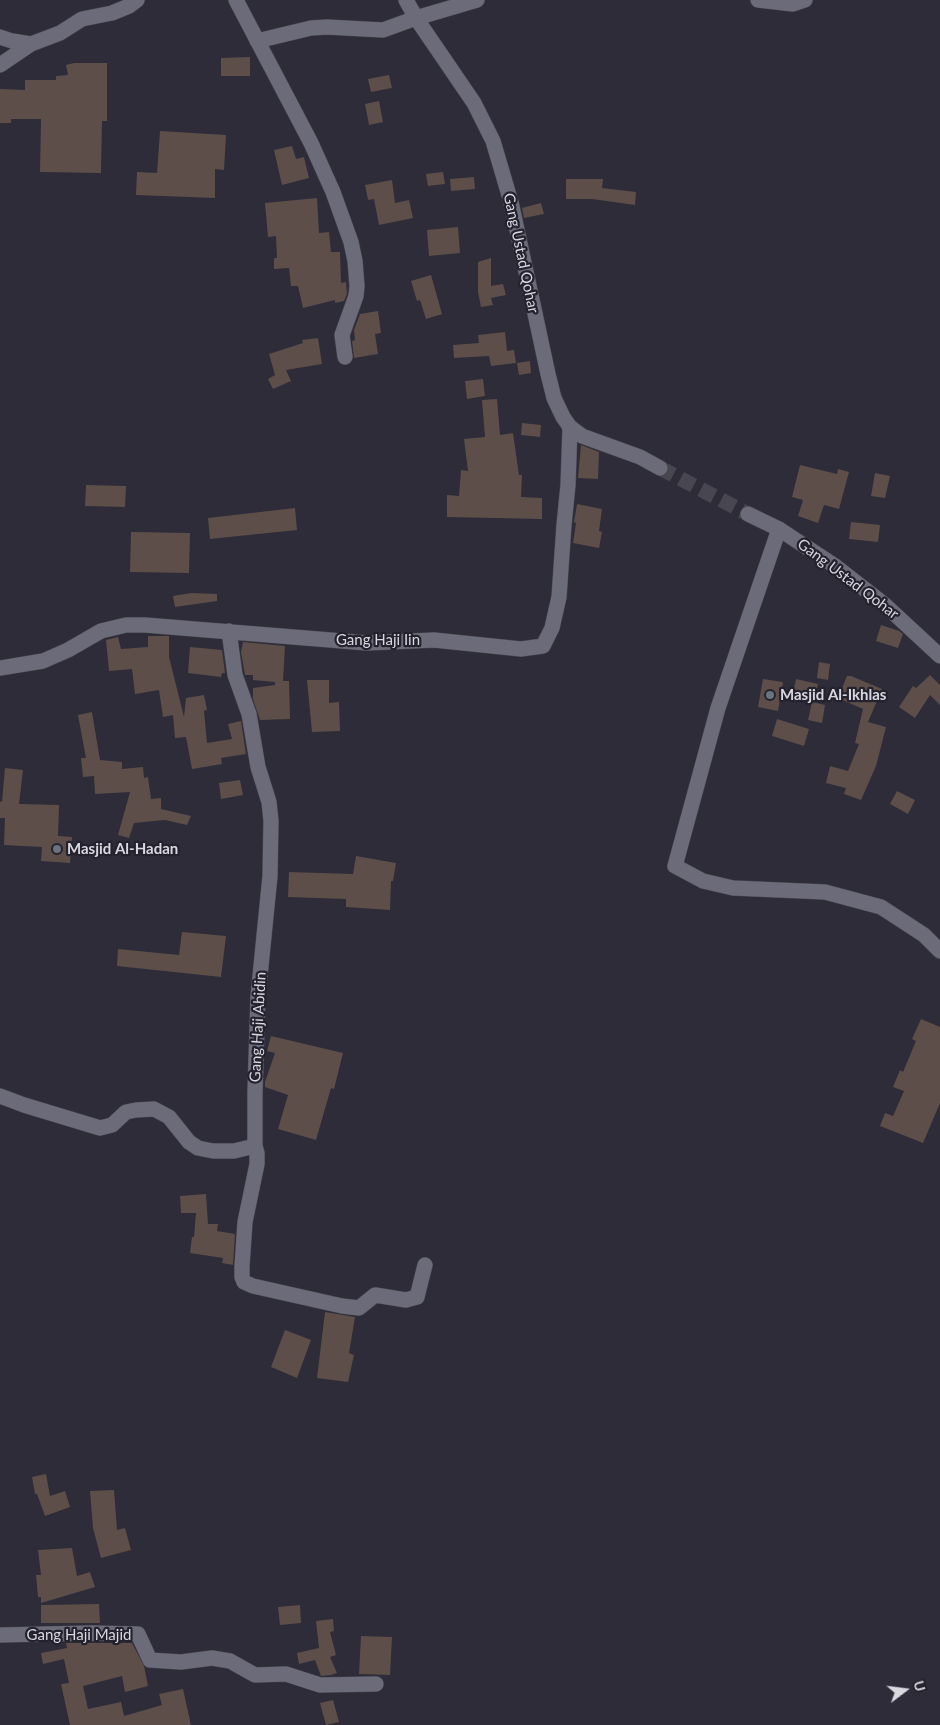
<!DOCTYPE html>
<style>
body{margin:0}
#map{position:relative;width:940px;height:1725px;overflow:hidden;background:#2d2c38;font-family:Lato,sans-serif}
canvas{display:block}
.north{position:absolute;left:880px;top:1665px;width:50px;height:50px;-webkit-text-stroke:4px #23222e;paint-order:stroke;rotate:75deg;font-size:14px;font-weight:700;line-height:20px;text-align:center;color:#d9d8e0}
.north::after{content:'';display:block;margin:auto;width:18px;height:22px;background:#d9d8e0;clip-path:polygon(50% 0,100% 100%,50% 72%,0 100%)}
</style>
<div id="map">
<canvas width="940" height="1725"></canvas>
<div class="north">U</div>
</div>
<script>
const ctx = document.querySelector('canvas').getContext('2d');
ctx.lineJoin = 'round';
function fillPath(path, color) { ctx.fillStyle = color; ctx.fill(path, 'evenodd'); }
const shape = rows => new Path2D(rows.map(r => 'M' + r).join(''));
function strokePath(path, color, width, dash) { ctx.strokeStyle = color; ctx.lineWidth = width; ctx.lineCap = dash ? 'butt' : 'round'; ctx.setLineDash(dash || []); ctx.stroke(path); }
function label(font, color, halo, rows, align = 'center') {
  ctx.font = font + ' Lato,sans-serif'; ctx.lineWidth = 4.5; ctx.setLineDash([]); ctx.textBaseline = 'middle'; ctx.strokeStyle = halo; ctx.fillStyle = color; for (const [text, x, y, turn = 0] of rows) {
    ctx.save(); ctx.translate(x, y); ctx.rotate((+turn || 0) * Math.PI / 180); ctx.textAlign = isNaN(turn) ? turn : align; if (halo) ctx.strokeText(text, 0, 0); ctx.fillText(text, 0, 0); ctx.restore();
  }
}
fillPath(shape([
 [250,57,250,76,221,76,221,58],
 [74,63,107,63,107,121,102,121,101,173,40,172,41,119,11,119,11,123,0,123,0,89,25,90,25,80,56,80,56,76,68,75,66,65],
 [389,75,392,88,371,92,368,79],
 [379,101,383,122,369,125,365,104],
 [160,131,226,135,224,170,215,169,215,198,136,195,137,172,157,173],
 [292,146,296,159,304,157,309,178,282,185,274,150],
 [443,172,445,184,428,186,426,174],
 [474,177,475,189,451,191,450,179],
 [566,179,603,179,602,188,636,192,635,205,592,199,566,199],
 [392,180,395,203,409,200,413,218,379,225,374,199,368,200,365,185],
 [317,198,319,233,329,232,331,252,340,252,341,283,346,282,347,294,344,301,335,303,335,300,303,308,298,286,291,286,289,268,274,269,274,258,277,258,276,236,268,237,265,203],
 [541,203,544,214,524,218,522,208],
 [458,227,460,253,429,256,427,230],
 [491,258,491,286,503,284,506,295,491,298,493,305,481,307,478,292,478,262],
 [431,275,442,314,426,319,420,300,417,301,411,281],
 [378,311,381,333,375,334,378,354,354,358,352,341,355,340,354,330,360,314],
 [505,332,507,351,514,350,516,363,491,366,489,356,454,358,453,345,479,343,478,335],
 [318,338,322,364,286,370,291,381,273,389,268,379,275,375,269,354,303,343,302,340],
 [530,361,531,373,519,375,517,363],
 [483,379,485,396,467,399,465,381],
 [497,399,500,435,513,433,519,475,522,475,521,497,542,498,542,519,447,517,447,495,459,496,461,470,468,471,464,439,485,437,482,400],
 [522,423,541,425,540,437,521,435],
 [581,445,599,452,598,479,578,478],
 [800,465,837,474,838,469,849,472,839,509,824,505,818,523,798,516,803,500,792,497],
 [875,473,890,476,885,498,871,496],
 [86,485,126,486,125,507,85,506],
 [577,504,602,509,599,531,602,532,599,548,573,543,576,523,574,522],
 [295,508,297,530,210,539,208,518],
 [851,522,880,525,878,542,849,539],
 [131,532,190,533,189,573,130,572],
 [191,593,217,594,217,601,175,607,173,596],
 [881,625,899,631,903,634,898,648,876,641],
 [148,636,169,636,169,657,184,717,186,698,204,695,207,710,204,711,207,743,232,739,228,724,241,721,246,754,221,758,222,764,192,769,186,737,175,738,173,715,163,717,159,690,135,694,132,669,109,671,106,640,118,637,121,649,148,647],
 [243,642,285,646,283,681,289,681,290,719,260,720,253,699,253,688,275,685,275,682,253,680,253,675,245,675,241,652],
 [190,647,222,650,225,673,222,673,221,677,188,673],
 [819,662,830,664,828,680,817,678],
 [930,675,940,685,940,705,930,695,915,718,899,707,913,686,916,688],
 [847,676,851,676,882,689,868,722,886,727,876,766,861,800,844,794,846,788,826,783,830,766,848,771,859,744,855,743,863,709,838,698],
 [763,679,783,682,778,711,758,707],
 [796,679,818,684,814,698,793,693],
 [307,680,329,680,329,703,339,702,340,731,312,732],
 [812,702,825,705,822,723,808,720],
 [92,712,100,760,122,762,122,769,143,767,144,778,148,777,151,799,161,798,161,809,191,816,187,825,165,820,134,823,129,838,118,835,130,792,95,794,94,776,83,777,81,758,86,758,78,715],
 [777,719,809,729,804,746,772,736],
 [5,768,23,770,19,804,59,805,58,836,72,837,70,863,41,861,42,847,4,845,5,818,0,818,0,801,2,802],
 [240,780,243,795,221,799,219,783],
 [897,791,915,800,908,814,890,804],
 [356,856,396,863,393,881,391,881,390,910,346,907,346,899,288,897,289,872,353,874],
 [182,932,226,936,221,977,117,966,118,949,179,955],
 [921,1019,940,1027,940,1103,923,1143,880,1126,885,1113,893,1116,904,1091,893,1087,900,1070,903,1072,916,1041,912,1039],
 [271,1036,343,1053,334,1089,331,1088,316,1140,278,1129,288,1095,265,1087,265,1082,275,1053,267,1051],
 [206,1194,208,1224,218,1224,217,1231,235,1234,233,1265,222,1263,223,1258,190,1253,192,1237,194,1237,196,1213,181,1213,180,1196],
 [325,1312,355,1317,349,1353,354,1355,348,1382,317,1378],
 [285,1330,311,1340,297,1378,271,1367],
 [46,1474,50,1496,65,1491,70,1507,45,1516,37,1494,35,1494,32,1477],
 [114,1490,117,1530,125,1528,131,1550,101,1558,93,1528,90,1491],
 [72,1548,77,1576,90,1572,95,1587,41,1603,41,1597,38,1597,36,1575,41,1575,38,1550],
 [99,1604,100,1623,41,1623,41,1605],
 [300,1605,301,1623,280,1625,278,1607],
 [333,1619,334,1631,330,1632,336,1655,330,1657,337,1673,331,1675,321,1676,315,1660,299,1664,297,1653,319,1648,316,1621],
 [361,1636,392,1637,390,1675,359,1674],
 [66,1643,112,1643,113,1645,123,1643,132,1643,144,1666,148,1686,125,1692,122,1676,83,1686,88,1709,121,1702,124,1716,162,1705,159,1694,183,1689,191,1725,70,1725,61,1684,69,1683,64,1659,43,1664,41,1653,67,1648],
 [333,1700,339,1722,326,1725,320,1703]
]), '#5d4e4a');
strokePath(shape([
 [660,468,748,514]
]), '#474651', 15, [15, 8]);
const minor = shape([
 [236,0,311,143,333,192,351,242,355,261,357,286,356,296,342,335,345,357],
 [758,0,793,4,805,0],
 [0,37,12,41,31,44],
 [257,41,311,28,327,27,383,30,416,18,477,0],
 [0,65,31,44,60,33,82,19,112,13,129,6,137,0],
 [779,529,718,708,675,866,703,881,733,888,825,892,881,907,924,935,940,951],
 [0,668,43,661,68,650,101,631,126,625,145,625,367,643,434,640,521,649,543,646,552,628,559,597,564,525,568,485,570,427],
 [0,1096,24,1105,100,1128,112,1125,126,1112,136,1110,154,1109,169,1117,189,1142,198,1148,213,1151,234,1151,255,1146,255,1092,258,996,270,876,271,821,269,802,258,767,249,714,235,675,229,631],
 [255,1146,257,1153,257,1164,245,1222,242,1266,242,1277,244,1282,253,1286,342,1306,359,1308,375,1295,406,1300,417,1297,425,1265],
 [0,1635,92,1633,138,1634,150,1660,181,1662,212,1658,230,1661,255,1675,286,1674,320,1685,376,1684]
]);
const tertiary = shape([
 [406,0,416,18,474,103,493,141,511,202,548,374,554,398,563,417,570,427,582,436,640,457,660,468],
 [748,514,779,529,835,566,885,605,940,656]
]);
strokePath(minor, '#484751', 16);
strokePath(tertiary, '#484751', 16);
strokePath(minor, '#6c6b79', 15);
strokePath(tertiary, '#6c6b79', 15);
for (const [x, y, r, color] of [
 [770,695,5,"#6b7280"],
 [57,849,5,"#6b7280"]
]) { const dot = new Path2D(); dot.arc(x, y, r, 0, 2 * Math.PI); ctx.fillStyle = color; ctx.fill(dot); strokePath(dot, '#23222e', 2); }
label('15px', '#d9d8e0', '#23222e', [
 ["Gang Ustad Qohar",521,253,78],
 ["Gang Ustad Qohar",848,579,37],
 ["Gang Haji Iin",378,640],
 ["Gang Haji Abidin",258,1027,-87],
 ["Gang Haji Majid",79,1635]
]);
label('bold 15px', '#d9d8e0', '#23222e', [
 ["Masjid Al-Ikhlas",780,695],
 ["Masjid Al-Hadan",67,849]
], 'left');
</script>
